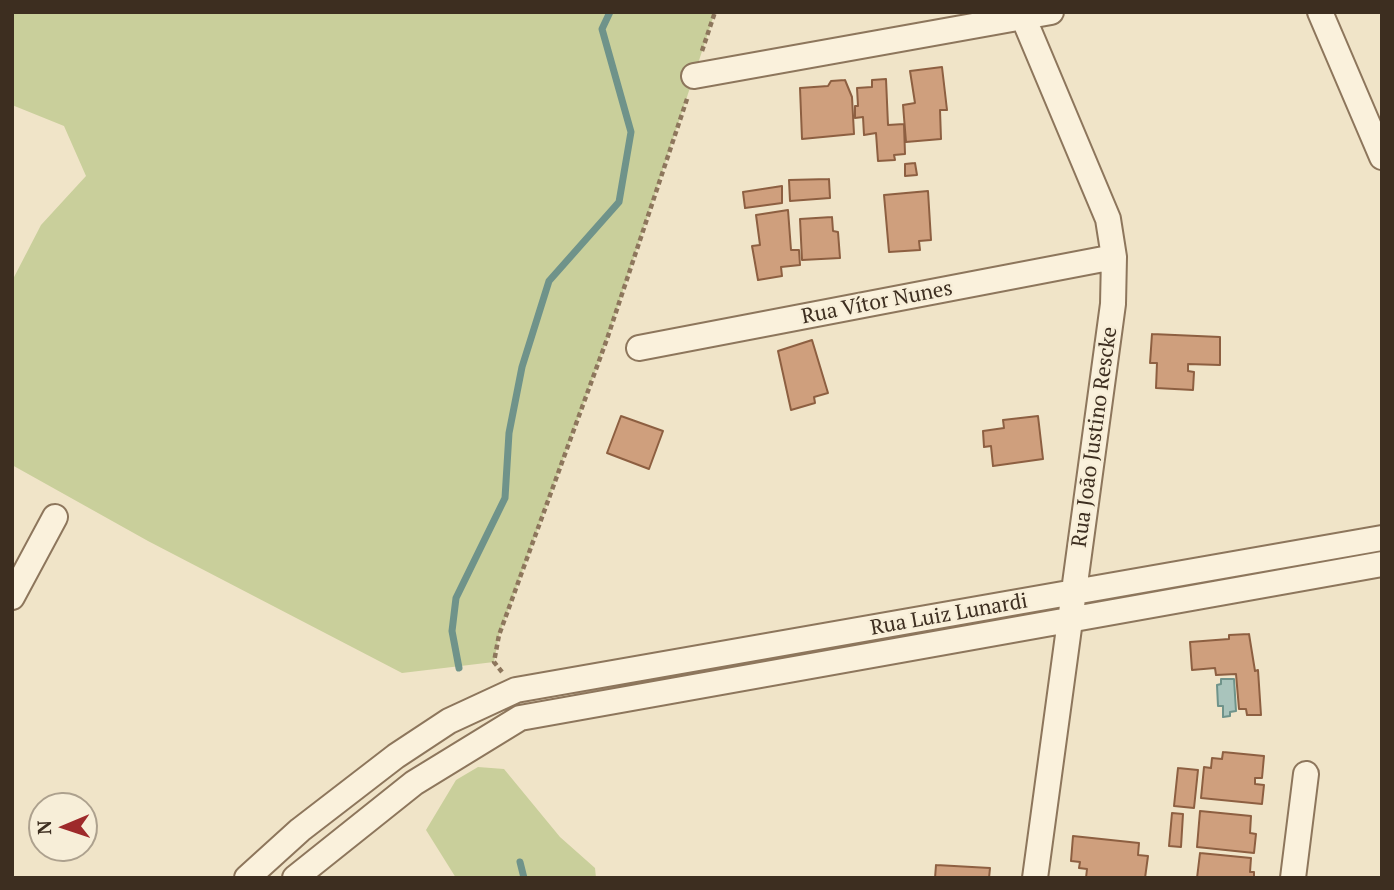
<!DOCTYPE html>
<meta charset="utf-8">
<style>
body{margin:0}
#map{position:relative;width:1394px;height:890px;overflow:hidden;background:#f0e4c8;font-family:"PT Serif",serif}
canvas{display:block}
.frame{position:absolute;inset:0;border:14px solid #3d2e20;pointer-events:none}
.north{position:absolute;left:28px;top:792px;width:70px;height:70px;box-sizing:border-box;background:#f7eed8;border:2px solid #ada18e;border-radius:50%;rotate:268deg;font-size:19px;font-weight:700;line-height:28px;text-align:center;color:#3d2e20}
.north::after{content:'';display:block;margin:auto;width:24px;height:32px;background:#9e2a2b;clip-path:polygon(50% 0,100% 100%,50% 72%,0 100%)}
</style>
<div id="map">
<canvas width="1394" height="890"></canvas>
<div class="frame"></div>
<div class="north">N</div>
</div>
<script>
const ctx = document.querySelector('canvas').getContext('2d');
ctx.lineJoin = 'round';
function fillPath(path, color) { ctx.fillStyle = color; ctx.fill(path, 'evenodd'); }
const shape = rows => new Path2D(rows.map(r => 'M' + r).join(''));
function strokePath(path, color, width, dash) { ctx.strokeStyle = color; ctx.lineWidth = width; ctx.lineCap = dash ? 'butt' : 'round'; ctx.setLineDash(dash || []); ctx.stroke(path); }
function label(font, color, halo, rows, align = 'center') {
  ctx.font = font + ' "PT Serif",serif'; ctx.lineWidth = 5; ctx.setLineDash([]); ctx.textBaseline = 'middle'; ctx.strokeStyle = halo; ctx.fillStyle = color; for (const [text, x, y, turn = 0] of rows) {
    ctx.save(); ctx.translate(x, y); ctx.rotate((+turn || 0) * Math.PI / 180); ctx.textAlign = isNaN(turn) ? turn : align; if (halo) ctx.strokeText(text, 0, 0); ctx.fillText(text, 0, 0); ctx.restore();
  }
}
fillPath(shape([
 [12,12,715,12,607,339,499,635,494,662,402,673,148,541,12,465,12,281,41,225,86,176,64,126,12,105],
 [478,767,504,769,560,837,595,868,596,878,456,878,426,830,456,780]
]), '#c9cf9b');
const water = shape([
 [1221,679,1234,679,1236,711,1230,712,1230,716,1223,717,1223,706,1218,706,1217,685,1221,684,1221,679]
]);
fillPath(water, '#a9c4bc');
strokePath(water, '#6f938a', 2);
strokePath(shape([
 [459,668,452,631,456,598,505,498,509,433,522,367,549,281,619,202,631,132,602,29,610,12],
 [520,862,524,878]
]), '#6f938a', 7);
const building = shape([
 [942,67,947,110,940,110,941,139,906,142,903,105,915,103,910,71,942,67],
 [886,79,888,125,904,124,905,154,894,155,895,160,878,161,876,133,864,135,863,117,855,118,855,106,858,106,857,88,872,87,872,80,886,79],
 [845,80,852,97,854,134,802,139,800,88,828,86,831,81,845,80],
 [915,163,917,175,905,176,905,164,915,163],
 [829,179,830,198,790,201,789,180,829,179],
 [782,186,782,203,745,208,743,192,782,186],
 [928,191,931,240,919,241,920,250,889,252,884,195,928,191],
 [788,210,791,250,799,250,800,265,781,267,782,276,758,280,752,246,760,245,756,215,788,210],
 [832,217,833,231,838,232,840,258,802,260,800,219,832,217],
 [1152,334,1220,337,1220,365,1188,364,1188,371,1194,372,1193,390,1156,388,1157,363,1150,363,1152,334],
 [812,340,828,393,814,397,815,403,791,410,778,351,812,340],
 [621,416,663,431,649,469,607,453,621,416],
 [1038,416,1043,459,993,466,991,446,984,447,983,431,1004,428,1003,420,1038,416],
 [1249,634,1255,671,1258,670,1261,715,1247,715,1246,709,1239,709,1236,674,1216,675,1215,668,1192,670,1190,642,1229,639,1229,635,1249,634],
 [1223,752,1264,756,1262,778,1255,778,1255,784,1264,785,1262,804,1201,798,1204,767,1211,768,1212,758,1222,759,1223,752],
 [1178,768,1198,770,1194,808,1174,806,1178,768],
 [1200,811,1251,816,1250,833,1256,834,1254,853,1197,847,1200,811],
 [1172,813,1183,814,1181,847,1169,846,1172,813],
 [1073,836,1139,843,1138,855,1148,856,1145,878,1086,878,1087,869,1079,868,1080,862,1071,861,1073,836],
 [1200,853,1251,858,1250,872,1254,872,1254,878,1197,878,1200,853],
 [936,865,990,868,989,878,935,878,936,865]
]);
fillPath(building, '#cf9f7d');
strokePath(building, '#8d5f41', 2);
const minor = shape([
 [1021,12,1108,219,1114,257,1113,304,1035,878],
 [1320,12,1382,157],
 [694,76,1051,12],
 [639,348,1114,257],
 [12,597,55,517],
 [247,878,300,830,396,756,449,721,516,690,1382,538],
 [295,878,414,783,520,718,1382,564],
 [1293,878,1306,774]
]);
strokePath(minor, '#8d765c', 28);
strokePath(shape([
 [702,51,715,12],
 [502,672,494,662,499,635,607,339,688,96]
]), '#8d765c', 4.5, [5, 3.5]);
strokePath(minor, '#faf1dc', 24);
label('21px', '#3d2e20', '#f7eed8', [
 ["Rua Vítor Nunes",877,303,-11],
 ["Rua João Justino Rescke",1095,437,-82],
 ["Rua Luiz Lunardi",949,615,-10]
]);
</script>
